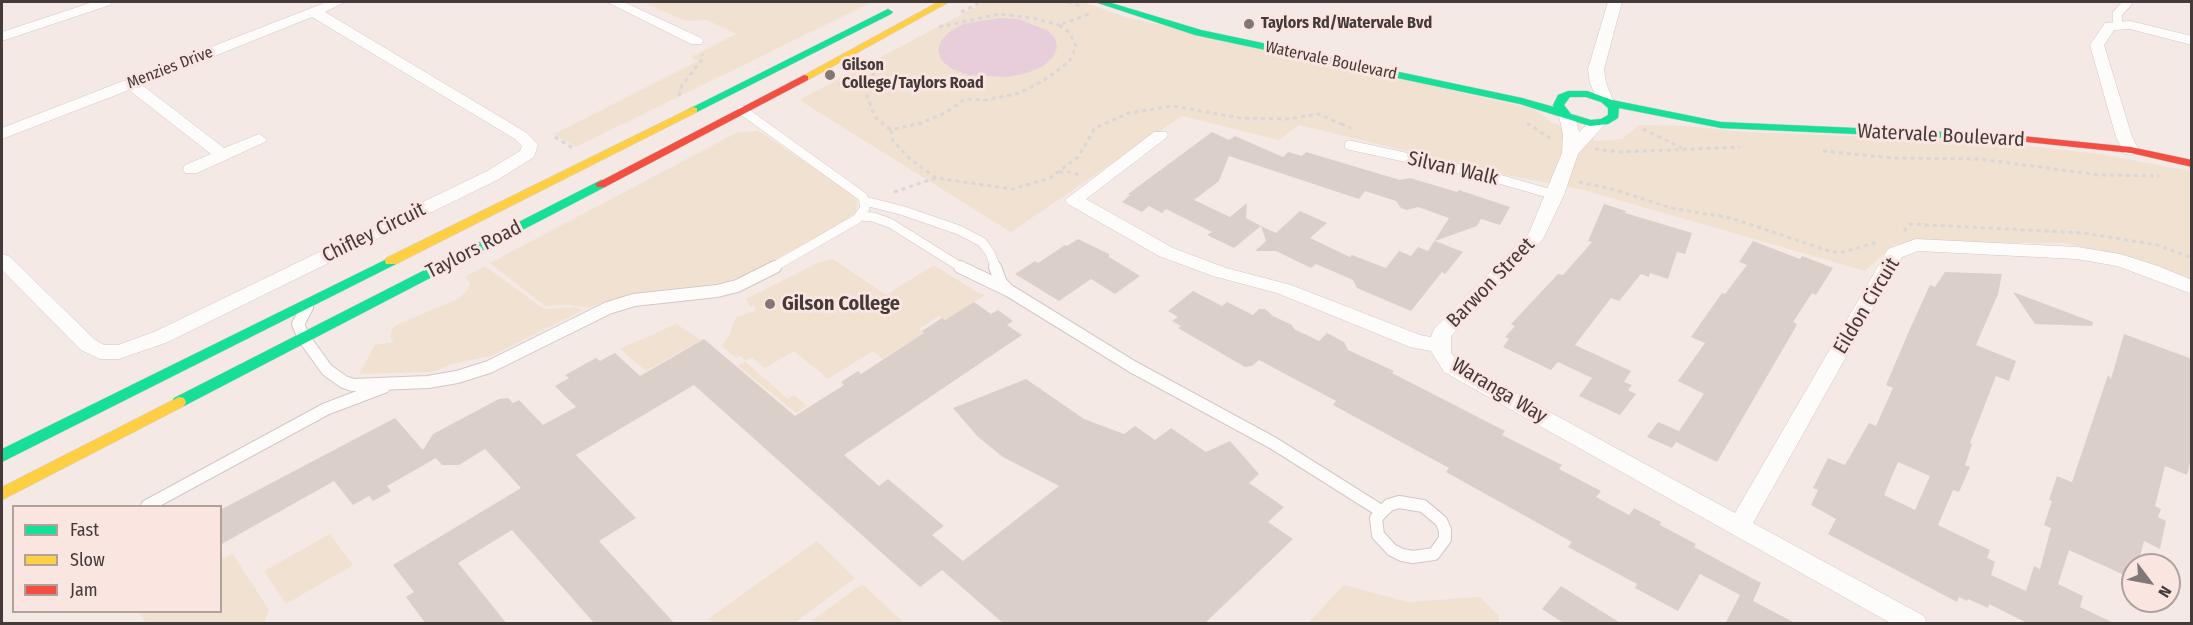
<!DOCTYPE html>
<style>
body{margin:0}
#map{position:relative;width:2193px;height:625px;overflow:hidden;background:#f5e9e6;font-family:"Fira Sans Condensed",sans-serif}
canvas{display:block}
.frame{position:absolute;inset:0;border:3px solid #433a39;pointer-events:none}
.legend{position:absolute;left:12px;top:505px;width:210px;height:108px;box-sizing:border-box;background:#fbe5e0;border:2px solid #b1a19d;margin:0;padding:8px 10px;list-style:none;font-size:18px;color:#433a39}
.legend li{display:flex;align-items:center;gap:12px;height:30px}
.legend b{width:30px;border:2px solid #b1a19d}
.north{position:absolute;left:2121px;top:553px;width:60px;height:60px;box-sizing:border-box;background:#fbe5e0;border:2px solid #b1a19d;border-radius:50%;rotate:122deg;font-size:16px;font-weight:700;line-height:24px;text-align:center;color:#433a39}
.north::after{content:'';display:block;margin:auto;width:21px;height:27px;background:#817776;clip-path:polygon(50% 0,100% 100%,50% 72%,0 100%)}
</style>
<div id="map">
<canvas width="2193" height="625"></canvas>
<div class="frame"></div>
<ul class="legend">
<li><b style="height:8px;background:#16e098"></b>Fast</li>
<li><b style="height:8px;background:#ffcf43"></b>Slow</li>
<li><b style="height:8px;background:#f24e42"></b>Jam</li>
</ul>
<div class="north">N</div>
</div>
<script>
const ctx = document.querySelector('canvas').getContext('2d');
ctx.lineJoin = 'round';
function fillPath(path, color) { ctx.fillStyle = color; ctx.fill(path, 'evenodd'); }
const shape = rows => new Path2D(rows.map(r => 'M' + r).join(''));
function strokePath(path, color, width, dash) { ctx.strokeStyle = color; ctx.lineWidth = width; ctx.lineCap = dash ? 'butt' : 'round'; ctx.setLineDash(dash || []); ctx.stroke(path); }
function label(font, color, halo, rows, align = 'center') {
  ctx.font = font + ' "Fira Sans Condensed",sans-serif'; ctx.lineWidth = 6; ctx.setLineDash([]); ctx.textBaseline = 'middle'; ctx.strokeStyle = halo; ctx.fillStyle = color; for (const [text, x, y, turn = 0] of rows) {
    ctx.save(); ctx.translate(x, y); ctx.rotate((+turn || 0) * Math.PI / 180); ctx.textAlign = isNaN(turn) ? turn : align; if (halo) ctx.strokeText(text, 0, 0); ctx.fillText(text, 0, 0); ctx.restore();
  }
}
fillPath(shape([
 [643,2,872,2,576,147,554,134,698,61,691,57,736,34,707,20,685,21],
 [985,2,1083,2,1125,17,1534,109,1551,122,1598,141,1622,139,1639,125,1685,126,1745,132,1995,142,2099,154,2191,171,2191,284,2113,254,2065,243,1912,242,1893,245,1865,271,1584,190,1506,175,1299,125,1279,140,1182,116,1011,232,799,100],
 [759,131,854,195,857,202,856,211,846,221,751,273,721,283,648,291,615,298,589,308,569,305,545,306,490,263,738,132],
 [833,259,886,295,934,265,978,293,985,295,945,320,939,316,919,329,924,333,883,359,873,351,828,379,794,351,765,368,751,357,745,360,740,356,736,358,722,346,729,336,736,317,755,311,754,306,750,307,746,299,819,262],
 [485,266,544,309,575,307,583,310,491,356,455,363,432,372,359,374,375,345,394,342,391,339,391,331,396,325,458,299,465,293,470,285,466,276],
 [676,324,701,340,646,371,620,349],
 [745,361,788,399,794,395,807,406,796,413,738,366],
 [330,534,353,565,286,604,264,571],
 [817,541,855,578,794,623,713,623,708,619],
 [232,553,269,610,264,622,146,623,139,612,220,612,221,560],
 [862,584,903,622,809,623],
 [1344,585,1408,602,1480,597,1499,616,1499,623,1308,623]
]), '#f0e1d0');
fillPath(shape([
 [1000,18,1018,19,1047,30,1055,38,1057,48,1053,57,1043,66,1027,73,1008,77,968,75,952,69,942,61,938,51,941,41,949,32,963,24]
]), '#e8cedb');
fillPath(shape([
 [1212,132,1229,140,1235,136,1283,157,1288,152,1302,156,1306,152,1400,180,1410,178,1457,192,1459,190,1510,207,1500,225,1481,219,1477,226,1435,241,1463,252,1445,274,1442,272,1411,311,1357,288,1353,280,1316,264,1311,268,1276,251,1255,251,1266,241,1261,226,1276,233,1300,211,1327,223,1310,238,1350,257,1352,255,1386,268,1399,251,1411,256,1418,247,1428,251,1449,218,1418,207,1407,210,1401,208,1396,201,1365,191,1359,199,1229,156,1219,181,1194,200,1230,217,1247,203,1246,218,1261,226,1234,248,1207,235,1212,232,1166,209,1162,213,1149,206,1142,212,1122,202,1130,195,1128,194],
 [1604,204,1626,211,1625,213,1692,233,1685,254,1677,252,1668,279,1650,273,1649,277,1641,274,1619,301,1611,298,1575,345,1631,371,1624,382,1632,385,1628,390,1636,394,1620,415,1579,396,1592,378,1558,362,1551,370,1503,347,1509,339,1505,337,1515,326,1511,324,1558,274,1563,275,1592,242,1588,241],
 [1078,239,1109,254,1109,257,1140,276,1115,294,1091,279,1059,301,1015,274,1035,261,1038,263,1065,245,1067,246],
 [1753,241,1800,259,1802,256,1833,268,1816,295,1812,293,1793,322,1797,324,1794,330,1717,462,1676,442,1672,448,1647,437,1658,422,1679,431,1704,394,1678,381,1705,343,1691,337,1722,293,1725,294,1747,265,1739,262],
 [1945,272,2002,274,1998,294,1976,345,2016,361,2009,381,1996,376,1970,443,1972,444,1965,465,1970,467,1959,492,1953,490,1938,525,1990,550,1987,558,1995,562,1991,575,2026,591,2034,566,2040,569,2051,528,2044,525,2052,501,2049,500,2057,476,2072,482,2108,375,2111,379,2124,334,2192,359,2192,455,2187,475,2165,466,2155,506,2161,509,2158,517,2166,521,2160,549,2144,541,2138,565,2133,565,2133,579,2069,550,2058,584,2083,596,2080,607,2116,624,2029,624,1989,604,1988,608,1968,599,1967,601,1959,597,1957,602,1828,534,1836,519,1811,505,1818,490,1813,488,1828,458,1845,465,1869,423,1876,426,1893,388,1886,385,1909,331,1930,285,1935,287],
 [1898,462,1930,476,1915,510,1884,495],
 [1193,291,1222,306,1227,302,1253,315,1259,309,1265,309,1273,316,1292,325,1294,329,1319,341,1327,333,1344,342,1348,350,1394,371,1392,373,1505,431,1502,435,1562,465,1559,469,1601,491,1596,497,1629,515,1634,508,1661,522,1660,525,1696,544,1694,547,1761,583,1753,601,1797,624,1725,624,1740,595,1700,574,1678,611,1635,588,1637,584,1568,547,1572,542,1446,472,1449,468,1333,405,1336,401,1259,360,1252,366,1245,367,1178,328,1181,326,1172,321,1178,317,1168,311],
 [2013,292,2093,322,2092,326,2035,324],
 [974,302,991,314,998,310,1013,321,1007,325,1022,335,844,455,879,486,888,479,944,526,932,535,963,561,1059,486,1003,457,978,437,953,408,1026,379,1084,419,1124,434,1135,426,1155,440,1171,428,1206,452,1230,441,1259,474,1249,483,1284,507,1268,522,1293,539,1204,624,1004,624,942,570,920,587,694,385,576,455,636,518,599,541,675,624,595,624,512,530,458,563,507,624,426,624,406,597,414,592,393,565,521,488,485,449,459,465,442,465,436,458,387,486,391,491,373,501,369,496,353,505,334,481,220,545,220,510,395,418,423,450,433,434,499,399,508,398,513,403,519,400,543,425,576,407,555,386,569,378,565,375,596,358,600,361,615,353,640,376,704,339,795,416,844,385,841,382,858,371,861,374,924,333,922,331,942,318,945,320],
 [1561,586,1622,624,1565,624,1542,609]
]), '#dacfc9');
const laneFar1 = shape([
 [2118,25,2117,14,2128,2],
 [742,110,863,197,865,208,857,219,772,268],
 [1349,145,1478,173,1555,195],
 [865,201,904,211,959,230,982,242,990,253,996,268],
 [860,216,873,217,890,223,962,268]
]);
const lane = shape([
 [960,267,1008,290,1133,367,1273,443,1381,511],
 [995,267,1001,283,1007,289],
 [307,307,298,324,304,338,327,370,344,382,353,385,428,382,457,377,489,367,608,308,634,300,717,291,737,286,775,267],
 [1399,502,1423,506,1441,521,1445,530,1445,539,1434,554,1413,557,1402,555,1392,550,1378,535,1376,518,1389,505,1399,502],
 [147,506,326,409,384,387]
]);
const street = shape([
 [93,2,112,2,110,5,2,41,2,32,93,2],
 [327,2,345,2,325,12,527,133,538,145,534,157,499,179,168,342,119,359,100,359,81,350,2,270,2,254,9,256,95,340,104,345,118,345,154,332,487,171,520,151,522,146,515,139,312,17,142,85,224,148,259,134,267,139,265,142,197,173,185,173,183,169,185,165,211,154,129,90,2,139,2,128,327,2],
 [607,2,624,2,701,38,703,41,701,44,691,44,607,2],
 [1608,2,1622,2,1604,69,1606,83,1613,100,1605,105,1597,100,1590,83,1588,69,1608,2],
 [2130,21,2192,36,2192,45,2130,29,2114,30,2104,45,2132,137,2139,150,2131,155,2125,154,2116,137,2090,45,2105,23,2130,21],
 [1567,111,1575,116,1579,132,1592,120,1604,120,1606,123,1578,154,1564,195,1543,239,1451,336,1451,353,1458,362,1735,513,1888,249,1916,239,2077,247,2120,254,2158,266,2192,280,2192,294,2117,266,2077,259,1918,251,1902,257,1753,523,1924,616,1927,624,1892,624,1444,372,1431,351,1410,347,1277,293,1213,276,1159,256,1068,204,1065,200,1154,132,1166,132,1168,135,1166,138,1086,199,1173,248,1226,268,1291,285,1420,335,1431,337,1434,329,1529,233,1562,153,1563,134,1559,116,1567,111]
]);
const fast = shape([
 [1095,2,1108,2,1201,30,1522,98,1554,107,1553,105,1558,95,1568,91,1587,91,1612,100,1721,122,2012,135,2018,138,2012,141,1721,128,1619,108,1618,118,1608,124,1590,126,1520,104,1195,35,1095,2],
 [1570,97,1586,97,1601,102,1608,108,1608,115,1601,119,1591,120,1571,114,1564,105,1570,97],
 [888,9,893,12,891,14,697,112,689,112,687,110,888,9],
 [601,180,605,181,607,184,605,187,184,406,179,407,174,406,172,402,174,398,601,180],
 [391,257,397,261,396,264,2,462,2,449,391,257]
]);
const slow = shape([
 [938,2,949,2,808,80,800,80,799,78,938,2],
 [693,107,697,108,697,112,396,264,386,264,385,261,386,258,693,107],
 [179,397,184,398,186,402,184,406,2,500,2,487,179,397]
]);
const jam = shape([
 [804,75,808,76,808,80,605,187,597,187,595,184,804,75],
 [2012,135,2131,147,2192,160,2192,167,2131,153,2008,140,2008,136,2012,135]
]);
strokePath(laneFar1, '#d1c7c5', 10);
strokePath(lane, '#d1c7c5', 14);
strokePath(street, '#d1c7c5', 1);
strokePath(fast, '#d1c7c5', 1);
strokePath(slow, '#d1c7c5', 1);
strokePath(jam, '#d1c7c5', 1);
strokePath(shape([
 [1068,2,1080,6],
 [961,12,982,2],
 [939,27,999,14,1033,18,1059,25],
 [883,58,874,72,867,96,875,117,891,130],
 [838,84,870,86],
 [679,96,682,85,702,60,702,54],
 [1527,123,1553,140],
 [1341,124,1351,128],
 [1643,129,1682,148],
 [555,137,574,149],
 [1595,149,1620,152,1740,147],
 [1823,151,1893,158,1979,159,2100,175,2159,176],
 [1059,172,1072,172,1080,176],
 [936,178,909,158,893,141,891,130,921,123,945,113,965,99,986,100,1019,93,1043,81,1069,62,1076,47,1070,33,1059,25,1089,14],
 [1579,182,1612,189,1671,208,1731,218,1832,252,1843,252,1878,242],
 [894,192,936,178,1013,189,1050,178,1078,157,1095,128,1129,113,1173,106,1240,118,1287,119,1319,114,1341,124],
 [1904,231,1910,224,2084,233,2158,245,2192,258]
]), '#dbd7d6', 3, [4, 4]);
strokePath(laneFar1, '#fefcfb', 9);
strokePath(lane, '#fefcfb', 12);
fillPath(street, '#fefcfb');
fillPath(fast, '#16e098');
fillPath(slow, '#ffcf43');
fillPath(jam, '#f24e42');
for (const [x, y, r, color] of [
 [1249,24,6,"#817776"],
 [830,75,6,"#817776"],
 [770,304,6,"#817776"]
]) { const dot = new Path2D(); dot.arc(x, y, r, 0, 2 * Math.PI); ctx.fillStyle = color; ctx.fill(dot); strokePath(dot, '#fbe5e0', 2); }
label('bold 16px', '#433a39', '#fbe5e0', [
 ["Taylors Rd/Watervale Bvd",1261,24],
 ["Gilson",842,66],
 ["College/Taylors Road",842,84]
], 'left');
label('16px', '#433a39', '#fbe5e0', [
 ["Watervale Boulevard",1331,61,12],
 ["Menzies Drive",170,68,-21]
]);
label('20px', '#433a39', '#fbe5e0', [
 ["Watervale Boulevard",1941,136,3],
 ["Silvan Walk",1453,169,13],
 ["Chifley Circuit",374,233,-26],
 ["Taylors Road",474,250,-27],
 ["Barwon Street",1491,283,-46],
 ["Eildon Circuit",1867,306,-59],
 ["Waranga Way",1499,391,31]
]);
label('bold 20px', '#433a39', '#fbe5e0', [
 ["Gilson College",782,304]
], 'left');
</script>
